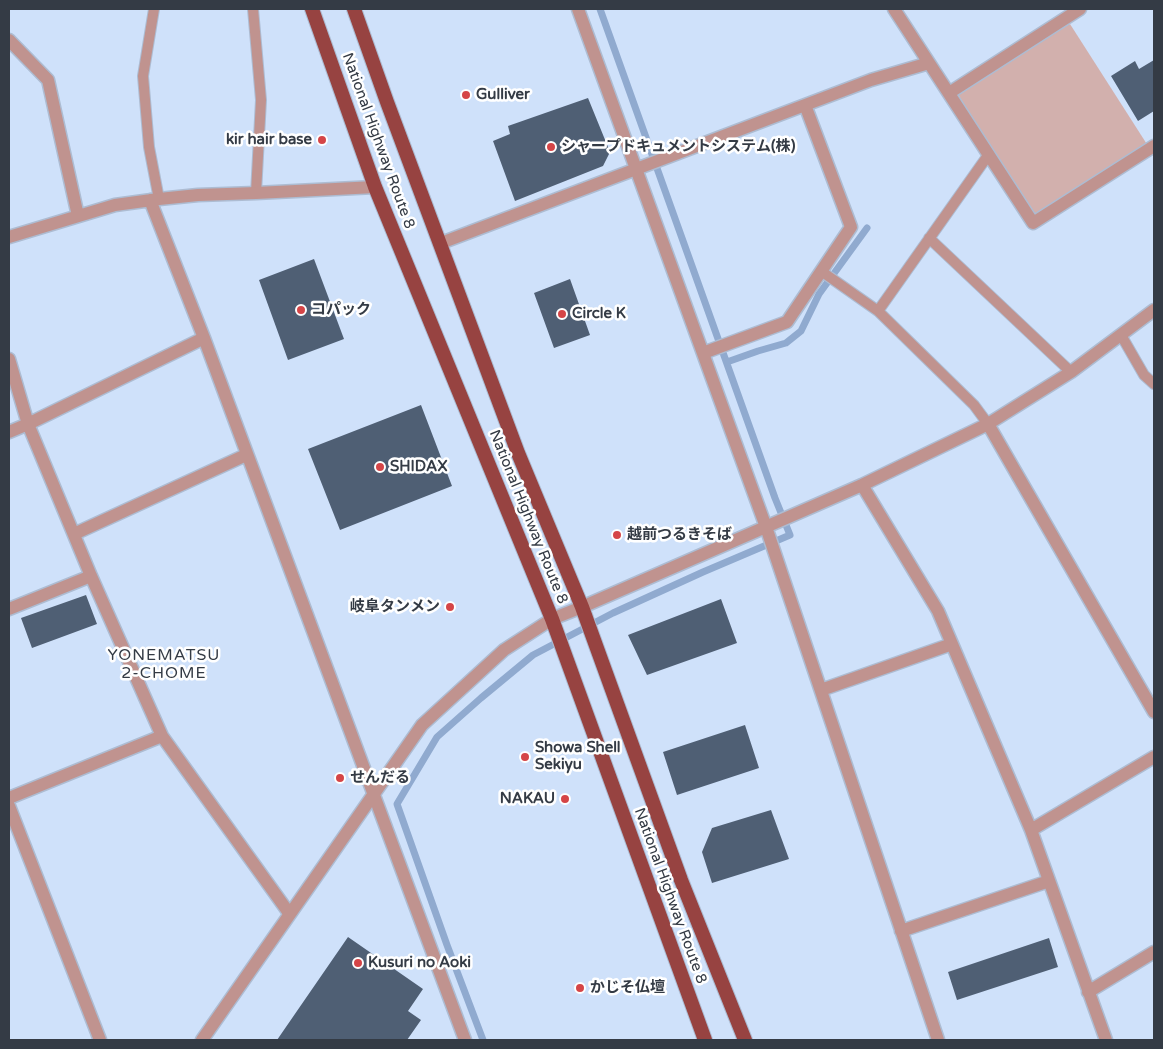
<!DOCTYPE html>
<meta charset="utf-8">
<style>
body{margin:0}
#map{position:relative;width:1163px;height:1049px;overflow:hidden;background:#cfe1fa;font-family:"Varela Round",sans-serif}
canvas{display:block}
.frame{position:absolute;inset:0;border:10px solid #343b45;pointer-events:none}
</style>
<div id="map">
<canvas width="1163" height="1049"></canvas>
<div class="frame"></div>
</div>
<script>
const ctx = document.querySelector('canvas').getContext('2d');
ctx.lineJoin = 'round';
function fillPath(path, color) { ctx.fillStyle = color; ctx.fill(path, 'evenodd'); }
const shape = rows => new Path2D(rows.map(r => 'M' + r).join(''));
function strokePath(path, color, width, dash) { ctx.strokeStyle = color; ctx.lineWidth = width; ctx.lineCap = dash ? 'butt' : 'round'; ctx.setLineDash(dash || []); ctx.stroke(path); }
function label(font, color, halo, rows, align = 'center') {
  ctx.font = font + ' "Varela Round","Noto Sans JP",sans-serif'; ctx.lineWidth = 5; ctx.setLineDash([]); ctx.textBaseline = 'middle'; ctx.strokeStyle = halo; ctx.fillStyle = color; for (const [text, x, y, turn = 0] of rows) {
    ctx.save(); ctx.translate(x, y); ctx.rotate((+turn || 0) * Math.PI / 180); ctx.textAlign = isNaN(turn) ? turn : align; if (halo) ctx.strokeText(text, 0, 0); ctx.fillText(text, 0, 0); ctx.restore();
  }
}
fillPath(shape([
 [1070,24,1150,149,1033,223,955,89]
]), '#d2b0ad');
strokePath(shape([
 [727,362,758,351,786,343,801,331,819,294,867,228],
 [483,1040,447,945,397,804,437,737,481,698,533,655,613,613,703,572,790,535,775,498,600,9]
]), '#90aacf', 7);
fillPath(shape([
 [1154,60,1154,111,1138,121,1111,76,1135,61,1139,69],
 [588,98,610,152,603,166,515,201,493,141,510,134,508,126],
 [314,259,344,339,288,360,259,280],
 [570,279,590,335,554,348,534,293],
 [421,405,452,486,340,530,308,449],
 [86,595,97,624,32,648,21,618],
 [721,599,737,643,647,675,628,635],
 [745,725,759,768,677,795,663,752],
 [771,810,789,859,712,883,702,852,712,828],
 [348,937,423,989,408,1011,421,1020,407,1040,277,1040],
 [1049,938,1058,967,957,1000,948,972]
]), '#4f5f74');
const service = shape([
 [154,9,143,76,149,147,159,199],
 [253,9,261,100,256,193],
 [929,238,1071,372],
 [821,271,878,311,974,405,988,424],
 [878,311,989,154],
 [1121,335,1144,375,1154,384]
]);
const minor = shape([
 [578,9,766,527,938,1040],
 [894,9,1033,223,1154,146],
 [9,40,48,80,78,216],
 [949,93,1080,9],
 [150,200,204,338,465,1040],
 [9,237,115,205,159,199,198,195,256,193,375,187],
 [441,243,871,80,929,63],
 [703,353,787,322,851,227,805,105],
 [9,359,28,424,91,576,162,736,289,913],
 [988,424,1154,712],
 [9,432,28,424,204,338],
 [862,485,938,611,1031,830,1106,1040],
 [74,534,246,455],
 [9,609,91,576],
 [552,619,582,607,862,485,988,424,1071,372,1154,310],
 [821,690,952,644],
 [9,798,162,736],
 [9,806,100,1040],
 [1031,830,1154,757],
 [901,931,1049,881],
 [1088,992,1154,952]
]);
const tertiary = shape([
 [202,1040,422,725,504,650,552,619]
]);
const trunk = shape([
 [312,9,375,187,552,619,705,1040],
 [354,9,387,102,518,453,582,607,681,880,745,1040]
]);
strokePath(service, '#adbcd2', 12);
strokePath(minor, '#adbcd2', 15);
strokePath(tertiary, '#adbcd2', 15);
strokePath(trunk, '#adbcd2', 16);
strokePath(service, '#c0938f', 10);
strokePath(minor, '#c0938f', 12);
strokePath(tertiary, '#c0938f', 12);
strokePath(trunk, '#974341', 14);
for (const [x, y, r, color] of [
 [466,95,5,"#d54547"],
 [322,140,5,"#d54547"],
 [551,147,5,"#d54547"],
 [301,310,5,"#d54547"],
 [562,314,5,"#d54547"],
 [380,467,5,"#d54547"],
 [617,535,5,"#d54547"],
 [450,607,5,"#d54547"],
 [525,757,5,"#d54547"],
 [340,778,5,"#d54547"],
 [565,799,5,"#d54547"],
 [358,963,5,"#d54547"],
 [580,988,5,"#d54547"]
]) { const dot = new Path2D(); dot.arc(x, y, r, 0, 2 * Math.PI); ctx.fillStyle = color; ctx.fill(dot); strokePath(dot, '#fff', 2); }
label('bold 15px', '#343b45', '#fff', [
 ["Gulliver",476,95],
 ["kir hair base",312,140,"right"],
 ["シャープドキュメントシステム(株)",561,147],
 ["コパック",311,310],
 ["Circle K",572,314],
 ["SHIDAX",390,467],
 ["越前つるきそば",627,535],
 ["岐阜タンメン",440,607,"right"],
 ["Showa Shell",535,748],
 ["Sekiyu",535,765],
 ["せんだる",350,778],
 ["NAKAU",555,799,"right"],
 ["Kusuri no Aoki",368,963],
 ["かじそ仏壇",590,988]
], 'left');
label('15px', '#343b45', '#fff', [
 ["National Highway Route 8",378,141,70],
 ["National Highway Route 8",528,517,68],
 ["National Highway Route 8",670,896,70]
]);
ctx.letterSpacing = '1px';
label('16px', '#343b45', '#fff', [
 ["YONEMATSU",164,656],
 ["2-CHOME",164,674]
]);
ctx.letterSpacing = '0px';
</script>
